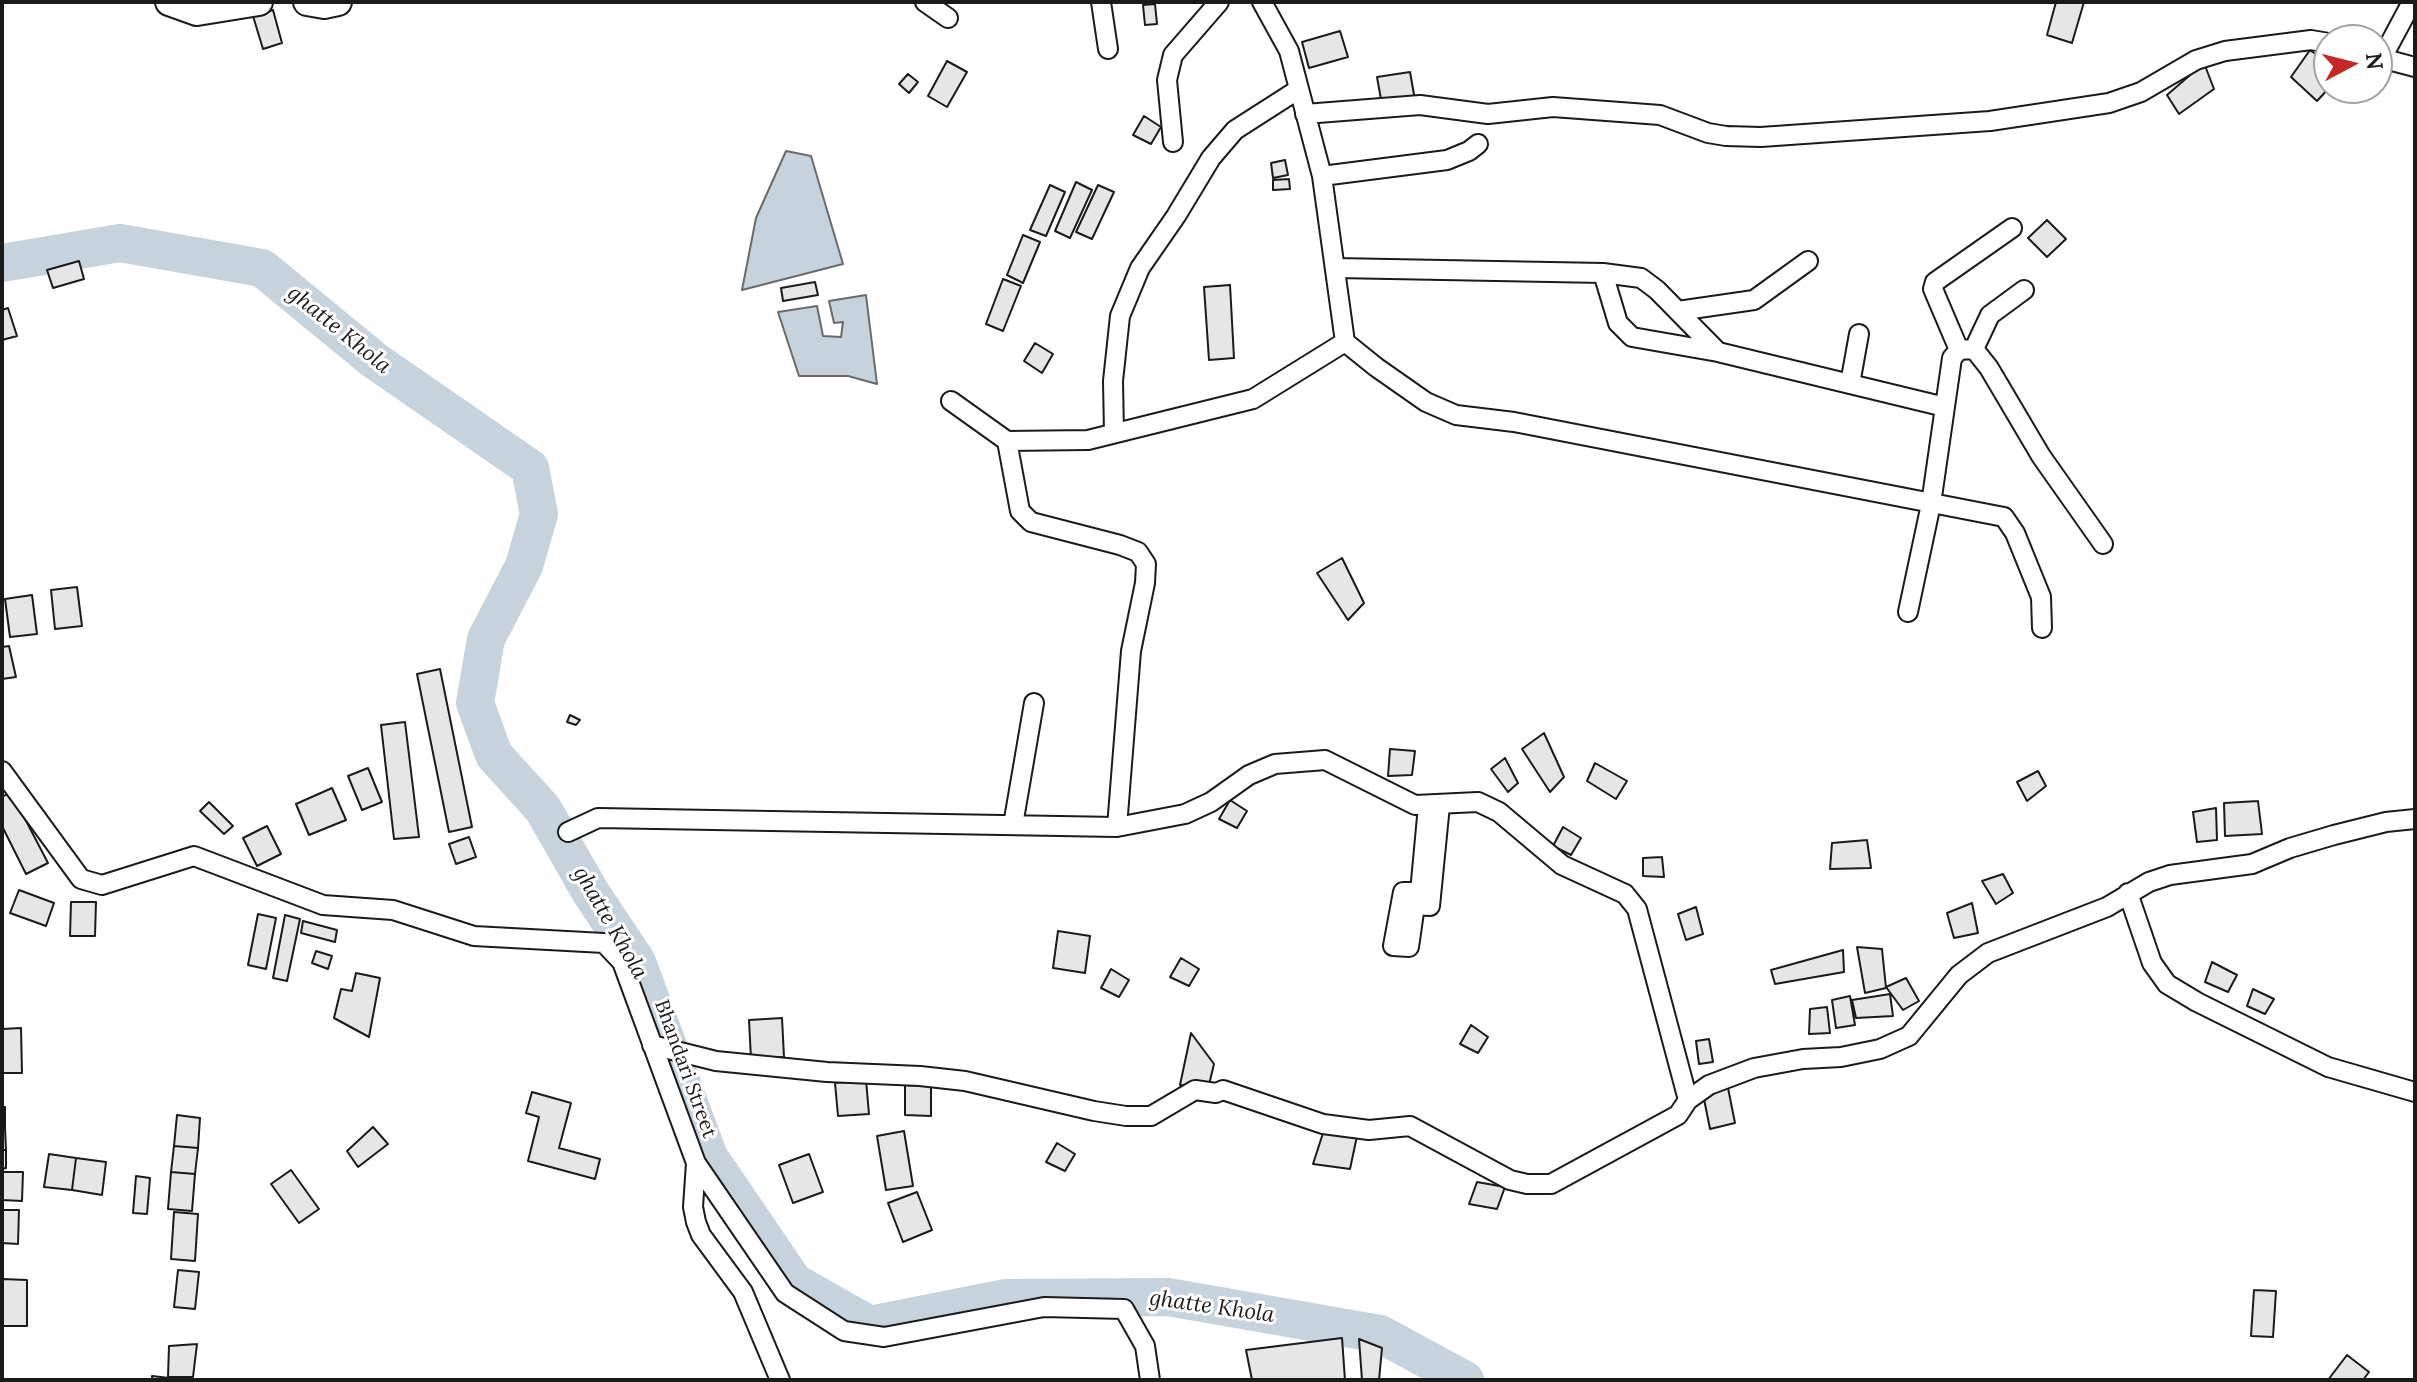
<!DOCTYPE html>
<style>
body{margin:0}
#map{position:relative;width:2417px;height:1382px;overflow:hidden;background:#fff;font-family:Lora,serif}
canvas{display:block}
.frame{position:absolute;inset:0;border:4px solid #1a1a1a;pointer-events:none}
.north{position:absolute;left:2313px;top:24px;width:80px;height:80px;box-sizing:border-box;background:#fff;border:2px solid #a3a3a3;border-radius:50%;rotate:83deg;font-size:22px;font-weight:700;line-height:32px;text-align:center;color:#1a1a1a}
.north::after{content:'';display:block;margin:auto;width:28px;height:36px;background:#c62828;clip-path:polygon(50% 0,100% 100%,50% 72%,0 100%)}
</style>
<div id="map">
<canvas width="2417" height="1382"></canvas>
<div class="frame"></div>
<div class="north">N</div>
</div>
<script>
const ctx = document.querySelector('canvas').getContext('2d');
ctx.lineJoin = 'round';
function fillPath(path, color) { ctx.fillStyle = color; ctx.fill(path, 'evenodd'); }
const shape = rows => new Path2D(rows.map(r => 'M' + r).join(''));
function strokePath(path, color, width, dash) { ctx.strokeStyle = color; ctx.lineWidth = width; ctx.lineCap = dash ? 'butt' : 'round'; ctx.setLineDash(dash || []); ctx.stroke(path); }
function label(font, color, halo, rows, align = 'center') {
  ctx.font = font + ' Lora,serif'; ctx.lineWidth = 6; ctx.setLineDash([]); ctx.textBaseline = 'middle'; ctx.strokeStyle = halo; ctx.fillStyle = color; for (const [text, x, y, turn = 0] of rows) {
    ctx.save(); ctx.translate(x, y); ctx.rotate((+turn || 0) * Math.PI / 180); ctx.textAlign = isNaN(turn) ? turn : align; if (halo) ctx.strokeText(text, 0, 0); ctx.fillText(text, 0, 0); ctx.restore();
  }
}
const water = shape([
 [786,151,811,156,843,264,742,290,756,218,786,151],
 [866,295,877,384,848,376,799,376,778,312,817,306,823,336,841,337,843,322,834,323,829,301,866,295]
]);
fillPath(water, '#c6d2dc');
strokePath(water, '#6a6a6a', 2);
strokePath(shape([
 [2,263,120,243,262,268,374,360,530,468,539,514,524,566,486,639,475,703,494,755,543,809,591,893,637,962,709,1157,794,1282,870,1325,1006,1298,1168,1297,1380,1334,1465,1380]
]), '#c6d2dc', 38);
const building = shape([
 [2056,2,2084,2,2072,43,2047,35,2056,2],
 [1155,4,1157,24,1145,25,1143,5,1155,4],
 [273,10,282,43,263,49,253,16,273,10],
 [1340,31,1348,57,1309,68,1302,42,1340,31],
 [2310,50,2329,64,2329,88,2317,101,2291,77,2310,50],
 [947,61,967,72,947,107,928,96,947,61],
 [2204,63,2214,89,2179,114,2167,95,2204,63],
 [1410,72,1415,100,1382,105,1377,77,1410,72],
 [908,74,918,82,909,93,899,84,908,74],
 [1144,116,1161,127,1151,144,1133,135,1144,116],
 [1285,160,1288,175,1273,178,1271,163,1285,160],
 [1289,179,1290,189,1273,190,1273,180,1289,179],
 [1076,182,1092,190,1070,238,1055,231,1076,182],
 [1050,185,1065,192,1046,236,1030,230,1050,185],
 [1098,185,1114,192,1092,239,1076,232,1098,185],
 [2047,220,2066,239,2047,257,2028,238,2047,220],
 [1023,235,1040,242,1023,283,1007,275,1023,235],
 [79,261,84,279,53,288,47,270,79,261],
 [1003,279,1021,286,1003,331,986,324,1003,279],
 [815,282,818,295,783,301,781,288,815,282],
 [1230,285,1234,358,1209,360,1204,287,1230,285],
 [8,308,17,336,2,340,2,310,8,308],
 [1035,343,1053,354,1042,373,1024,361,1035,343],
 [1342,558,1364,603,1348,620,1317,573,1342,558],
 [77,587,82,626,55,629,51,590,77,587],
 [32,595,37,634,10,637,5,599,32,595],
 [9,646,16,677,2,679,2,647,9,646],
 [440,669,472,827,449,832,417,674,440,669],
 [570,715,580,720,576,725,567,722,570,715],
 [405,722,419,837,394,839,381,725,405,722],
 [1544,733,1564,777,1550,792,1522,749,1544,733],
 [1390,749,1415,751,1412,775,1388,776,1390,749],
 [1505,758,1518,783,1508,792,1491,769,1505,758],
 [1595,763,1627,781,1616,799,1587,781,1595,763],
 [368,768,382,802,362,810,348,776,368,768],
 [2038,771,2046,786,2027,801,2017,782,2038,771],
 [332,788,346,820,309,835,296,804,332,788],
 [11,792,48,863,26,874,2,826,2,797,11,792],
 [1230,800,1247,811,1237,828,1219,819,1230,800],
 [2258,801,2262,834,2225,836,2224,803,2258,801],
 [209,802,233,826,224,834,200,811,209,802],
 [2216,808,2217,840,2197,842,2193,812,2216,808],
 [267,826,281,854,257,866,243,838,267,826],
 [1563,827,1581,838,1571,855,1553,846,1563,827],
 [469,837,476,857,456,864,449,844,469,837],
 [1867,840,1871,868,1830,869,1832,843,1867,840],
 [1662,857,1664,877,1643,876,1643,858,1662,857],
 [2003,874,2013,893,1996,904,1982,881,2003,874],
 [19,890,54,903,46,926,10,913,19,890],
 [71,902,96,902,95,936,70,936,71,902],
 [1972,903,1978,933,1954,938,1947,913,1972,903],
 [1696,907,1703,934,1686,940,1678,914,1696,907],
 [258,914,276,918,266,969,248,965,258,914],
 [285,915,300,919,287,981,273,978,285,915],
 [303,921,337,930,335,942,301,933,303,921],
 [1058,931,1090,936,1085,973,1053,968,1058,931],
 [1857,947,1882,949,1886,988,1865,993,1857,947],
 [1843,950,1844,972,1775,984,1771,970,1843,950],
 [316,951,332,956,328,969,312,963,316,951],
 [1181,958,1199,969,1189,986,1170,977,1181,958],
 [2212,962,2237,975,2228,992,2205,982,2212,962],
 [1111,969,1129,980,1119,997,1101,988,1111,969],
 [356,973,380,978,369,1037,334,1018,341,989,352,991,356,973],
 [1906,978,1919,1001,1903,1010,1886,987,1906,978],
 [2253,989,2274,999,2265,1014,2247,1006,2253,989],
 [1890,994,1893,1016,1856,1018,1852,1000,1890,994],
 [1850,996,1855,1025,1836,1028,1832,1000,1850,996],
 [1827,1007,1830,1033,1809,1034,1810,1009,1827,1007],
 [782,1018,784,1057,751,1059,749,1020,782,1018],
 [1471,1025,1488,1037,1478,1053,1460,1044,1471,1025],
 [21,1028,22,1073,2,1073,2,1029,21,1028],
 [1191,1033,1214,1064,1208,1089,1180,1085,1191,1033],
 [1709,1039,1713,1062,1699,1064,1696,1041,1709,1039],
 [866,1080,869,1114,838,1116,835,1083,866,1080],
 [905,1085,931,1086,931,1116,905,1115,905,1085],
 [1728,1088,1735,1123,1710,1129,1703,1094,1728,1088],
 [532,1092,571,1103,559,1148,600,1159,595,1179,528,1161,539,1117,526,1113,532,1092],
 [2,1107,5,1107,5,1128,2,1128,2,1107],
 [177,1115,200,1118,198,1148,174,1146,177,1115],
 [373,1127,388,1144,358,1167,347,1151,373,1127],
 [1325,1127,1357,1136,1350,1169,1313,1164,1325,1127],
 [2,1128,5,1128,6,1150,2,1150,2,1128],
 [904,1131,913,1186,886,1190,877,1136,904,1131],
 [1057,1143,1075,1154,1065,1171,1046,1162,1057,1143],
 [174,1146,198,1148,195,1174,171,1172,174,1146],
 [2,1150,6,1150,6,1168,2,1169,2,1150],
 [49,1154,76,1158,72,1190,44,1187,49,1154],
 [809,1154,823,1192,793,1203,779,1165,809,1154],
 [76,1158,106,1162,102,1195,72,1190,76,1158],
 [291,1170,319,1209,299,1223,271,1184,291,1170],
 [2,1172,23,1172,22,1201,2,1200,2,1172],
 [171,1172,195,1174,192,1211,168,1209,171,1172],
 [136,1176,150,1178,147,1214,133,1213,136,1176],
 [1477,1182,1505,1187,1497,1209,1469,1204,1477,1182],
 [917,1192,932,1230,903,1242,888,1203,917,1192],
 [2,1210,19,1210,18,1244,2,1243,2,1210],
 [174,1212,198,1214,195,1261,171,1259,174,1212],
 [178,1270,199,1272,195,1309,174,1307,178,1270],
 [2,1279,27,1280,27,1326,2,1326,2,1279],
 [2254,1290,2276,1291,2273,1337,2251,1336,2254,1290],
 [1342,1338,1345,1380,1252,1380,1246,1350,1342,1338],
 [1359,1339,1382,1348,1379,1380,1362,1380,1359,1339],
 [197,1344,193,1377,168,1377,169,1346,197,1344],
 [2347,1355,2369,1372,2363,1380,2328,1380,2347,1355],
 [152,1376,187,1380,152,1380,152,1376]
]);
fillPath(building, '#e6e6e6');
strokePath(building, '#1a1a1a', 2);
const street = shape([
 [925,2,948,18],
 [1101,2,1108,49],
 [1262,2,1289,51,1322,176,1345,342,1376,367,1426,402,1456,415,1514,422,2004,517,2015,533,2041,597,2042,628],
 [2377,57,2415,67],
 [2382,58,2412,2],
 [1305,114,1420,105,1488,114,1553,107,1660,115,1708,133,1726,136,1761,137,1990,121,2109,103,2141,92,2196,60,2225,51,2311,40,2329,43],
 [1173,142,1167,80,1173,55,1219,2],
 [1322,176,1447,160,1469,151,1478,144],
 [1336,268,1603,273,1641,278,1657,290,1718,352],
 [1603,273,1618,323,1632,337,1718,352,1945,407],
 [1678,311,1754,300,1808,261],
 [1974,349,1989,368,2041,456,2103,544],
 [1974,349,1990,315,2024,290],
 [1959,350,1933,289,1935,282,2012,228],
 [1850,384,1859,334],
 [951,401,1007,441,1088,440,1253,399,1345,342],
 [1114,433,1113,381,1120,316,1140,268,1176,216,1211,158,1235,130,1299,89],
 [1007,441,1020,511,1031,522,1120,545,1138,552,1146,564,1145,583,1131,651,1117,827],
 [1908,612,1931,504,1952,358,1959,350,1974,349],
 [2,771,81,879,102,885,194,856,323,905,393,910,474,936,604,943,622,962,696,1163,785,1293,844,1331,884,1337,1044,1307,1124,1309,1145,1346,1150,1380],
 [1428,806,1420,892,1403,892,1393,946,1409,947,1415,905,1430,906,1440,805],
 [1013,825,1034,703],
 [568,832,598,818,1117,827,1185,814,1211,802,1249,775,1275,764,1325,760,1415,805,1478,802,1499,812,1562,865,1625,894,1637,909,1688,1100],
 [2128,893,2152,963,2167,984,2197,1002,2328,1067,2415,1092],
 [652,1045,716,1061,827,1072,920,1076,965,1081,1094,1111,1126,1116,1151,1116,1195,1090,1216,1093,1223,1090,1323,1124,1369,1130,1410,1126,1510,1180,1527,1184,1551,1184,1678,1115,1688,1100,1709,1085,1754,1068,1803,1059,1841,1057,1880,1049,1909,1036,1959,975,1988,953,2107,907,2149,882,2170,875,2252,864,2290,848,2334,835,2386,822,2415,819],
 [696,1163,693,1207,696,1222,701,1235,743,1292,780,1380]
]);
const secondary = shape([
 [169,2,197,12,259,2],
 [307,2,324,5,338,2]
]);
strokePath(street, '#1a1a1a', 22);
strokePath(secondary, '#1a1a1a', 30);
strokePath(street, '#fff', 18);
strokePath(secondary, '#fff', 26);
label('20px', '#1a1a1a', '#fff', [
 ["Bhandari Street",685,1069,70]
]);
label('italic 22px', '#1a1a1a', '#fff', [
 ["ghatte Khola",339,330,39],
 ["ghatte Khola",610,923,60],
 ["ghatte Khola",1212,1307,8]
]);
</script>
